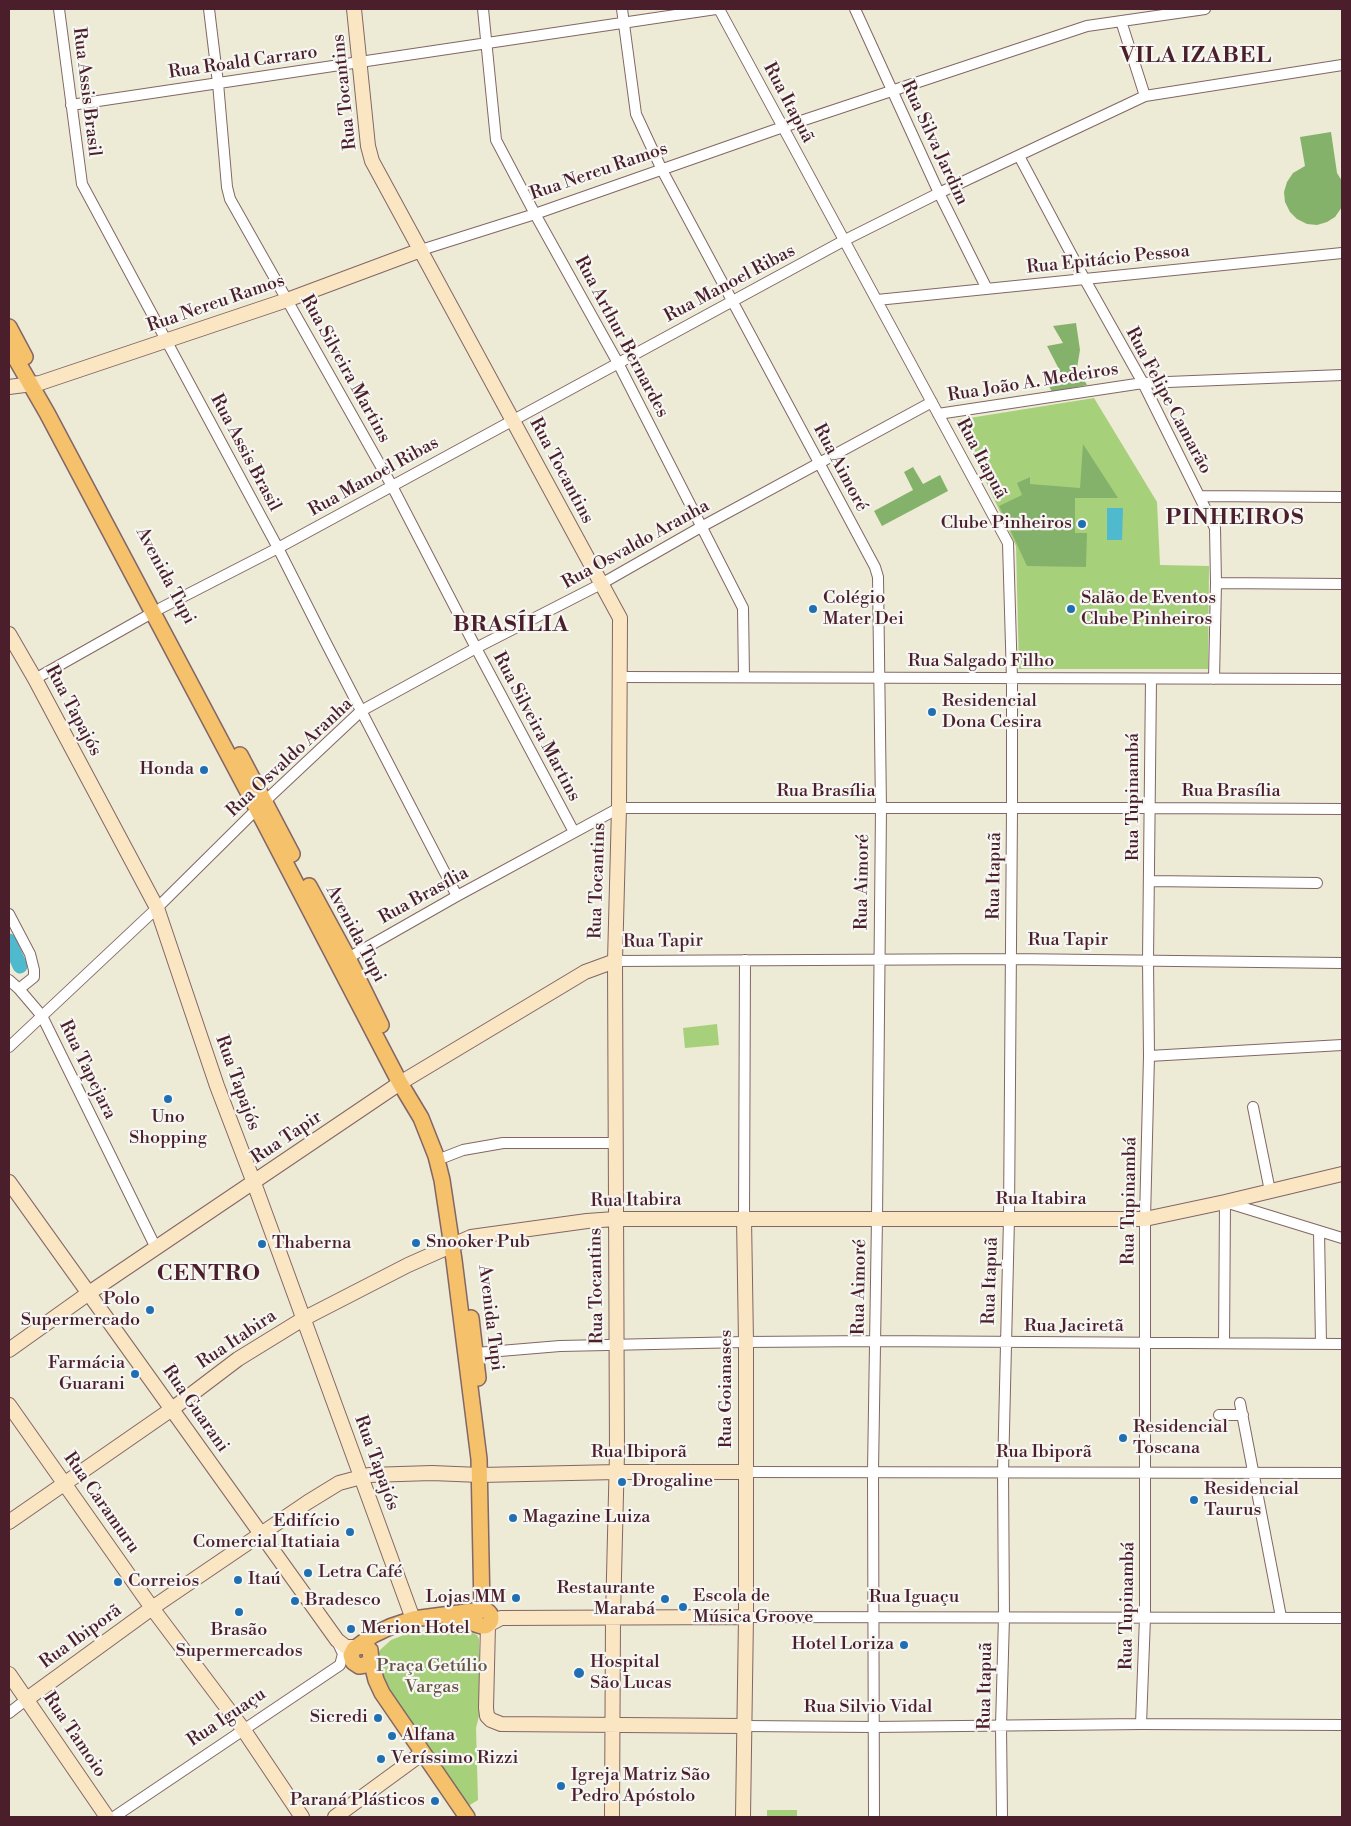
<!DOCTYPE html>
<meta charset="utf-8">
<style>
body{margin:0}
#map{position:relative;width:1351px;height:1826px;overflow:hidden;background:#edead5;font-family:"Libre Bodoni",serif}
canvas{display:block}
.frame{position:absolute;inset:0;border:10px solid #4a1f2b;pointer-events:none}
</style>
<div id="map">
<canvas width="1351" height="1826"></canvas>
<div class="frame"></div>
</div>
<script>
const ctx = document.querySelector('canvas').getContext('2d');
ctx.lineJoin = 'round';
function fillPath(path, color) { ctx.fillStyle = color; ctx.fill(path, 'evenodd'); }
const shape = rows => new Path2D(rows.map(r => 'M' + r).join(''));
function strokePath(path, color, width, dash) { ctx.strokeStyle = color; ctx.lineWidth = width; ctx.lineCap = dash ? 'butt' : 'round'; ctx.setLineDash(dash || []); ctx.stroke(path); }
function label(font, color, halo, rows, align = 'center') {
  ctx.font = font + ' "Libre Bodoni",serif'; ctx.lineWidth = 4.5; ctx.setLineDash([]); ctx.textBaseline = 'middle'; ctx.strokeStyle = halo; ctx.fillStyle = color; for (const [text, x, y, turn = 0] of rows) {
    ctx.save(); ctx.translate(x, y); ctx.rotate((+turn || 0) * Math.PI / 180); ctx.textAlign = isNaN(turn) ? turn : align; if (halo) ctx.strokeText(text, 0, 0); ctx.fillText(text, 0, 0); ctx.restore();
  }
}
fillPath(shape([
 [1094,398,1157,502,1160,565,1209,566,1208,669,1019,669,1016,546,957,420],
 [717,1024,719,1045,685,1048,683,1028],
 [426,1630,471,1632,477,1635,479,1639,479,1716,476,1728,478,1800,465,1808,383,1689,377,1656,380,1650,391,1640,409,1633],
 [767,1810,797,1810,797,1817,767,1817]
]), '#a7d07b');
fillPath(shape([
 [1331,132,1337,173,1342,181,1342,207,1335,217,1327,222,1317,225,1307,224,1297,219,1290,212,1285,202,1284,192,1287,182,1293,173,1305,166,1300,137],
 [1076,323,1080,350,1077,368,1087,385,1052,392,1047,382,1062,375,1047,346,1063,343,1053,326],
 [1083,444,1118,498,1075,498,1075,533,1087,533,1086,567,1027,566,999,506,1022,495,1017,483,1030,477,1030,484,1080,488],
 [913,467,923,484,940,475,948,491,882,526,874,511,913,490,904,472]
]), '#85b26b');
fillPath(shape([
 [1107,508,1123,508,1122,540,1107,540]
]), '#4fb9cd');
strokePath(shape([
 [9,941,20,966]
]), '#4fb9cd', 15);
const street = shape([
 [59,9,82,184,278,548,325,641,457,896],
 [209,9,218,83,227,187,230,199,392,486,476,648,574,832],
 [483,9,496,140,535,214,618,363,743,608,744,677],
 [622,9,636,114,662,170,875,567,878,577,881,809,877,1218,873,1471,874,1817],
 [719,9,1008,543,1012,679,1012,808,1009,1218,1003,1472,1004,1617,1001,1726,1002,1817],
 [855,9,939,193,987,289],
 [1121,21,1145,96],
 [71,105,716,9],
 [1019,156,1084,278,1143,383,1215,528,1216,583,1214,679],
 [421,250,535,214,783,127,1087,26,1205,9],
 [877,300,1342,253],
 [938,414,1143,383,1342,375],
 [1199,496,1342,497],
 [1216,583,1342,584],
 [161,608,278,548,845,240,939,193,1145,96,1342,65],
 [620,677,1342,679],
 [35,679,152,613],
 [1149,881,1317,883],
 [9,914,30,954,34,970,34,977,19,989],
 [348,958,457,896,619,808,1150,808,1342,809],
 [615,961,1011,959,1342,963],
 [9,980,19,989,42,1016,156,1248],
 [9,1047,157,908,264,802,361,711,476,648,601,584,701,527,932,402],
 [1149,1056,1342,1045],
 [1253,1107,1270,1191],
 [445,1157,463,1150,503,1143,616,1143],
 [744,1218,745,960],
 [1319,1231,1321,1344],
 [1224,1343,1225,1202,1342,1238],
 [476,1353,560,1346,746,1342,875,1341,1342,1344],
 [1240,1403,1281,1617],
 [1219,1415,1243,1415],
 [746,1472,1342,1473],
 [746,1617,1342,1618],
 [9,1713,27,1699],
 [1141,1724,1145,1617,1145,1219,1149,1056,1148,960,1151,679],
 [743,1726,874,1727,1141,1724,1342,1725],
 [114,1817,340,1665,343,1654,337,1641]
]);
const secondary = shape([
 [354,9,368,146,372,161,620,618,619,808,615,961,617,1453,613,1617,612,1817],
 [9,387,40,383,287,300,421,250],
 [9,634,35,679,157,908,217,1086,254,1183,413,1619],
 [9,1182,337,1640,346,1647,357,1647],
 [9,1350,89,1293,400,1083,585,972,615,961],
 [9,1405,152,1608,243,1729,302,1817],
 [9,1522,172,1409,238,1359,303,1319,408,1265,471,1237,587,1221,615,1219,1145,1219,1225,1202,1342,1174],
 [9,1674,107,1817],
 [27,1699,152,1608,308,1502,339,1483,369,1475,432,1473,480,1475,617,1472,746,1472],
 [743,1726,501,1724,491,1720,487,1716,486,1708,488,1625,501,1618,746,1617],
 [335,1817,417,1757],
 [743,1817,746,1617,746,1342,744,1218]
]);
const primary = shape([
 [9,327,25,357],
 [9,347,47,413,265,824,400,1083,421,1118,436,1156,442,1180,454,1260,479,1459,482,1610,413,1619,392,1626,373,1635,354,1649,351,1655,353,1662,359,1666,365,1665,371,1660,370,1650,365,1646,357,1647],
 [240,755,292,854],
 [309,886,348,958,381,1025],
 [471,1318,478,1378],
 '475 1618a8 8 0 1 1 16 0a8 8 0 1 1-16 0Z',
 [451,1621,466,1621,478,1625],
 [371,1660,376,1680,382,1693,467,1817]
]);
strokePath(street, '#836666', 12);
strokePath(secondary, '#836666', 16);
strokePath(primary, '#836666', 18);
strokePath(street, '#fff', 10);
strokePath(secondary, '#fbe6c4', 14);
strokePath(primary, '#f6c16b', 15);
for (const [x, y, r, color] of [
 [1082,524,5,"#1f6fb2"],
 [813,609,5,"#1f6fb2"],
 [1071,609,5,"#1f6fb2"],
 [932,712,5,"#1f6fb2"],
 [204,770,5,"#1f6fb2"],
 [168,1099,5,"#1f6fb2"],
 [416,1243,5,"#1f6fb2"],
 [262,1244,5,"#1f6fb2"],
 [150,1310,5,"#1f6fb2"],
 [135,1374,5,"#1f6fb2"],
 [1123,1438,5,"#1f6fb2"],
 [622,1482,5,"#1f6fb2"],
 [1194,1500,5,"#1f6fb2"],
 [513,1518,5,"#1f6fb2"],
 [350,1532,5,"#1f6fb2"],
 [308,1573,5,"#1f6fb2"],
 [238,1580,5,"#1f6fb2"],
 [118,1582,5,"#1f6fb2"],
 [516,1598,5,"#1f6fb2"],
 [665,1599,5,"#1f6fb2"],
 [295,1601,5,"#1f6fb2"],
 [683,1607,5,"#1f6fb2"],
 [239,1612,5,"#1f6fb2"],
 [351,1629,5,"#1f6fb2"],
 [904,1645,5,"#1f6fb2"],
 [579,1673,6,"#1f6fb2"],
 [378,1718,5,"#1f6fb2"],
 [392,1736,5,"#1f6fb2"],
 [381,1759,5,"#1f6fb2"],
 [561,1786,5,"#1f6fb2"],
 [435,1801,5,"#1f6fb2"]
]) { const dot = new Path2D(); dot.arc(x, y, r, 0, 2 * Math.PI); ctx.fillStyle = color; ctx.fill(dot); strokePath(dot, '#f6f6f2', 2); }
label('18px', '#4a1f2b', '#f6f6f2', [
 ["Rua Roald Carraro",243,63,-8],
 ["Rua Assis Brasil",86,92,83],
 ["Rua Tocantins",345,92,-96],
 ["Rua Itapuã",788,103,62],
 ["Rua Silva Jardim",934,143,65],
 ["Rua Nereu Ramos",599,172,-19],
 ["Rua Epitácio Pessoa",1108,260,-6],
 ["Rua Manoel Ribas",730,284,-28],
 ["Rua Nereu Ramos",216,304,-19],
 ["Rua Arthur Bernardes",621,337,62],
 ["Rua Silveira Martins",345,369,61],
 ["Rua João A. Medeiros",1033,383,-9],
 ["Rua Felipe Camarão",1168,401,62],
 ["Rua Assis Brasil",245,453,62],
 ["Rua Itapuã",981,459,62],
 ["Rua Aimoré",840,468,62],
 ["Rua Tocantins",561,471,62],
 ["Rua Manoel Ribas",374,477,-29],
 ["Rua Osvaldo Aranha",636,545,-29],
 ["Avenida Tupi",165,576,62],
 ["Rua Salgado Filho",981,662],
 ["Rua Tapajós",73,711,62],
 ["Rua Silveira Martins",536,727,62],
 ["Rua Osvaldo Aranha",290,758,-43],
 ["Rua Brasília",826,792],
 ["Rua Brasília",1231,792],
 ["Rua Tupinambá",1134,797,-90],
 ["Rua Itapuã",995,876,-89],
 ["Rua Tocantins",598,881,-88],
 ["Rua Aimoré",863,882,-89],
 ["Rua Brasília",424,896,-29],
 ["Avenida Tupi",355,934,62],
 ["Rua Tapir",1068,941],
 ["Rua Tapir",663,942,-1],
 ["Rua Tapejara",87,1070,64],
 ["Rua Tapajós",237,1083,70],
 ["Rua Tapir",287,1138,-34],
 ["Rua Itabira",1041,1200],
 ["Rua Itabira",636,1201,-1],
 ["Rua Tupinambá",1130,1201,-89],
 ["Rua Itapuã",991,1281,-88],
 ["Rua Tocantins",597,1286,-91],
 ["Rua Aimoré",860,1287,-89],
 ["Avenida Tupi",490,1318,83],
 ["Rua Jaciretã",1074,1327],
 ["Rua Itabira",237,1340,-34],
 ["Rua Goianases",727,1389,-90],
 ["Rua Guarani",195,1409,55],
 ["Rua Ibiporã",639,1453],
 ["Rua Ibiporã",1044,1453],
 ["Rua Tapajós",376,1463,70],
 ["Rua Caramuru",101,1503,55],
 ["Rua Iguaçu",914,1598],
 ["Rua Tupinambá",1128,1606,-89],
 ["Rua Ibiporã",81,1637,-36],
 ["Rua Itapuã",986,1686,-89],
 ["Rua Silvio Vidal",868,1708],
 ["Rua Iguaçu",227,1718,-34],
 ["Rua Tamoio",74,1735,56]
]);
label('18px', '#4a1f2b', '#f6f6f2', [
 ["Clube Pinheiros",1072,524,"right"],
 ["Colégio",823,599],
 ["Mater Dei",823,620],
 ["Salão de Eventos",1081,599],
 ["Clube Pinheiros",1081,620],
 ["Residencial",942,702],
 ["Dona Cesira",942,723],
 ["Honda",194,770,"right"],
 ["Uno",168,1118,"center"],
 ["Shopping",168,1139,"center"],
 ["Snooker Pub",426,1243],
 ["Thaberna",272,1244],
 ["Polo",140,1300,"right"],
 ["Supermercado",140,1321,"right"],
 ["Farmácia",125,1364,"right"],
 ["Guarani",125,1385,"right"],
 ["Residencial",1133,1428],
 ["Toscana",1133,1449],
 ["Drogaline",632,1482],
 ["Residencial",1204,1490],
 ["Taurus",1204,1511],
 ["Magazine Luiza",523,1518],
 ["Edifício",340,1522,"right"],
 ["Comercial Itatiaia",340,1543,"right"],
 ["Letra Café",318,1573],
 ["Itaú",248,1580],
 ["Correios",128,1582],
 ["Restaurante",655,1589,"right"],
 ["Marabá",655,1610,"right"],
 ["Escola de",693,1597],
 ["Música Groove",693,1618],
 ["Lojas MM",506,1598,"right"],
 ["Bradesco",305,1601],
 ["Merion Hotel",361,1629],
 ["Brasão",239,1631,"center"],
 ["Supermercados",239,1652,"center"],
 ["Hotel Loriza",894,1645,"right"],
 ["Hospital",590,1663],
 ["São Lucas",590,1684],
 ["Sicredi",368,1718,"right"],
 ["Alfana",402,1736],
 ["Veríssimo Rizzi",391,1759],
 ["Igreja Matriz São",571,1776],
 ["Pedro Apóstolo",571,1797],
 ["Paraná Plásticos",425,1801,"right"]
], 'left');
label('18px', '#665443', '#f6f6f2', [
 ["Praça Getúlio",432,1667],
 ["Vargas",432,1688]
]);
ctx.letterSpacing = '1px';
label('bold 22px', '#4a1f2b', '#f6f6f2', [
 ["VILA IZABEL",1196,57],
 ["PINHEIROS",1235,519],
 ["BRASÍLIA",511,626],
 ["CENTRO",209,1275]
]);
ctx.letterSpacing = '0px';
</script>
